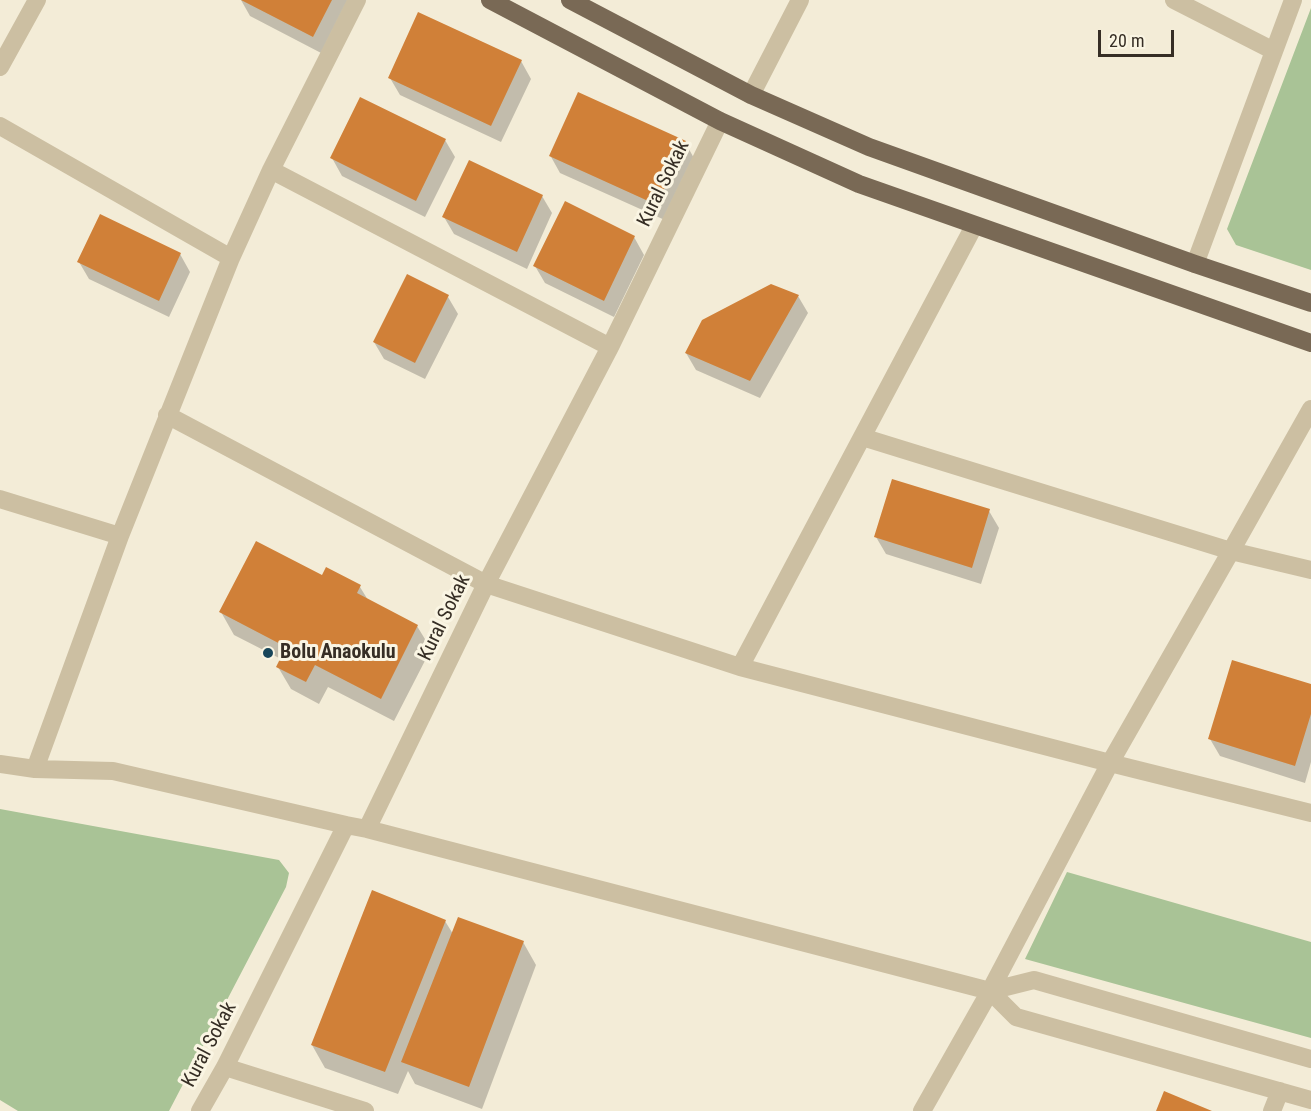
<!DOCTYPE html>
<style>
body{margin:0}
#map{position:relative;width:1311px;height:1111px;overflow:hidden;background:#f3ecd7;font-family:"Roboto Condensed",sans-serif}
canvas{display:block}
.scale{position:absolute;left:1098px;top:30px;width:76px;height:27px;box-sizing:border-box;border:3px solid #362e25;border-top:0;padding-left:8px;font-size:18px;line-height:21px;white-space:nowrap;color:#362e25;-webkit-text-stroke:4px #faf5e3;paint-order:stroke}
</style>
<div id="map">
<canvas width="1311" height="1111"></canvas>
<div class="scale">20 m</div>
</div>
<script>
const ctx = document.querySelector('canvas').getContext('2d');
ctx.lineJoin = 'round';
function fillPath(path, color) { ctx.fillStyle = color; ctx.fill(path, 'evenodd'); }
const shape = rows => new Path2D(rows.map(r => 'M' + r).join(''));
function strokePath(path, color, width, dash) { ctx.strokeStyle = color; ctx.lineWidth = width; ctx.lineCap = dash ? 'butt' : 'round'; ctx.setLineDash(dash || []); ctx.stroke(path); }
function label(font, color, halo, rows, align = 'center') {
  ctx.font = font + ' "Roboto Condensed",sans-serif'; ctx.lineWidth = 6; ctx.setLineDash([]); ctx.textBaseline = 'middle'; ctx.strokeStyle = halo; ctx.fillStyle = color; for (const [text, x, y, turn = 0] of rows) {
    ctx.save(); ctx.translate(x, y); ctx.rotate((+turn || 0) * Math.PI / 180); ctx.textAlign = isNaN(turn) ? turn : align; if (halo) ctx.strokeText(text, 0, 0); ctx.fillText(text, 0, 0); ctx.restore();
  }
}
fillPath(shape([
 [1311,8,1311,270,1236,245,1227,229],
 [0,809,279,860,289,873,286,887,169,1111,18,1111,0,1100],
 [1067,872,1311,942,1311,1038,1025,959]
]), '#a9c396');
fillPath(shape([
 [241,0,350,0,323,54,250,16],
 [521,61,531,79,501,142,400,95,390,78],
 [445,140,455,157,425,217,342,176,332,158],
 [685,142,695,160,667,221,560,173,550,155],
 [542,196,552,213,527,269,454,234,444,217],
 [634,237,644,255,614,317,545,283,535,266],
 [180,254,190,272,169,317,89,279,79,262],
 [798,296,808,313,760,398,696,370,686,353],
 [448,297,458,314,425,379,384,359,374,342],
 [989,511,999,528,981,584,886,554,876,537],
 [323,577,360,587,368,600,417,626,431,649,394,721,328,687,319,704,291,689,278,667,281,659,234,635,221,612],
 [1311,686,1311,762,1305,783,1220,756,1210,739],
 [445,921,453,934,523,942,536,965,482,1109,415,1084,408,1071,398,1094,325,1068,312,1045]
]), '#0003');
fillPath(shape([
 [241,0,332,0,313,37],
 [418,12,522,60,491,126,388,78],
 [578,92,686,141,657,205,549,156],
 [360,97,446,139,416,201,330,158],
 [469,160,543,195,517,252,442,217],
 [565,201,635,236,604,301,533,266],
 [100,214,181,253,159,301,77,262],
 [407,274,449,295,415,363,373,342],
 [771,284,799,295,750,381,685,353,702,320],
 [892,479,990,509,972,568,874,537],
 [256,541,322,575,326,567,361,585,357,593,418,625,381,699,315,665,306,682,276,667,286,647,219,612],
 [1232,660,1311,684,1311,714,1295,766,1208,739],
 [372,890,446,920,385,1072,311,1045],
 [458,917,524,941,469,1087,401,1062],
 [1164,1091,1212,1111,1156,1111]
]), '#d08038');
strokePath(shape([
 [1174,0,1274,51],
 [0,67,37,0],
 [751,95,800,0],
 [0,126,231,258],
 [271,170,610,347],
 [1195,264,1293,0],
 [167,415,486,584,740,667,1110,763,1231,551,1311,570],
 [862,437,1231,551,1311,409],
 [0,499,120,536],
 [740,667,974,226],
 [0,764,35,769,113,771,346,825],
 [35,769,120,536,231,258,271,170,357,0],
 [367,829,990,991,1034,980,1311,1059],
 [990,991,1016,1017,1311,1100],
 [225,1067,365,1111],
 [200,1111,225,1067,346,825,367,829,486,584,610,347,720,121],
 [922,1111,990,991,1110,763,1311,813],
 [1272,1111,1280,1091]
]), '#ccbfa2', 18);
strokePath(shape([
 [490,0,720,121,859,184,1311,343],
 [570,0,751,95,869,147,1195,264,1311,303]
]), '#796955', 18);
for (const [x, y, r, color] of [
 [268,653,6,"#18465a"]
]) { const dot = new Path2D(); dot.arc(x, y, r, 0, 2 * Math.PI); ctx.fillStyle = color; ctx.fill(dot); strokePath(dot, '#faf5e3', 2); }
label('20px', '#362e25', '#faf5e3', [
 ["Kural Sokak",664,184,-64],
 ["Kural Sokak",445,618,-64],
 ["Kural Sokak",210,1045,-62]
]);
label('bold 20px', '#362e25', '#faf5e3', [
 ["Bolu Anaokulu",280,653]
], 'left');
</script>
